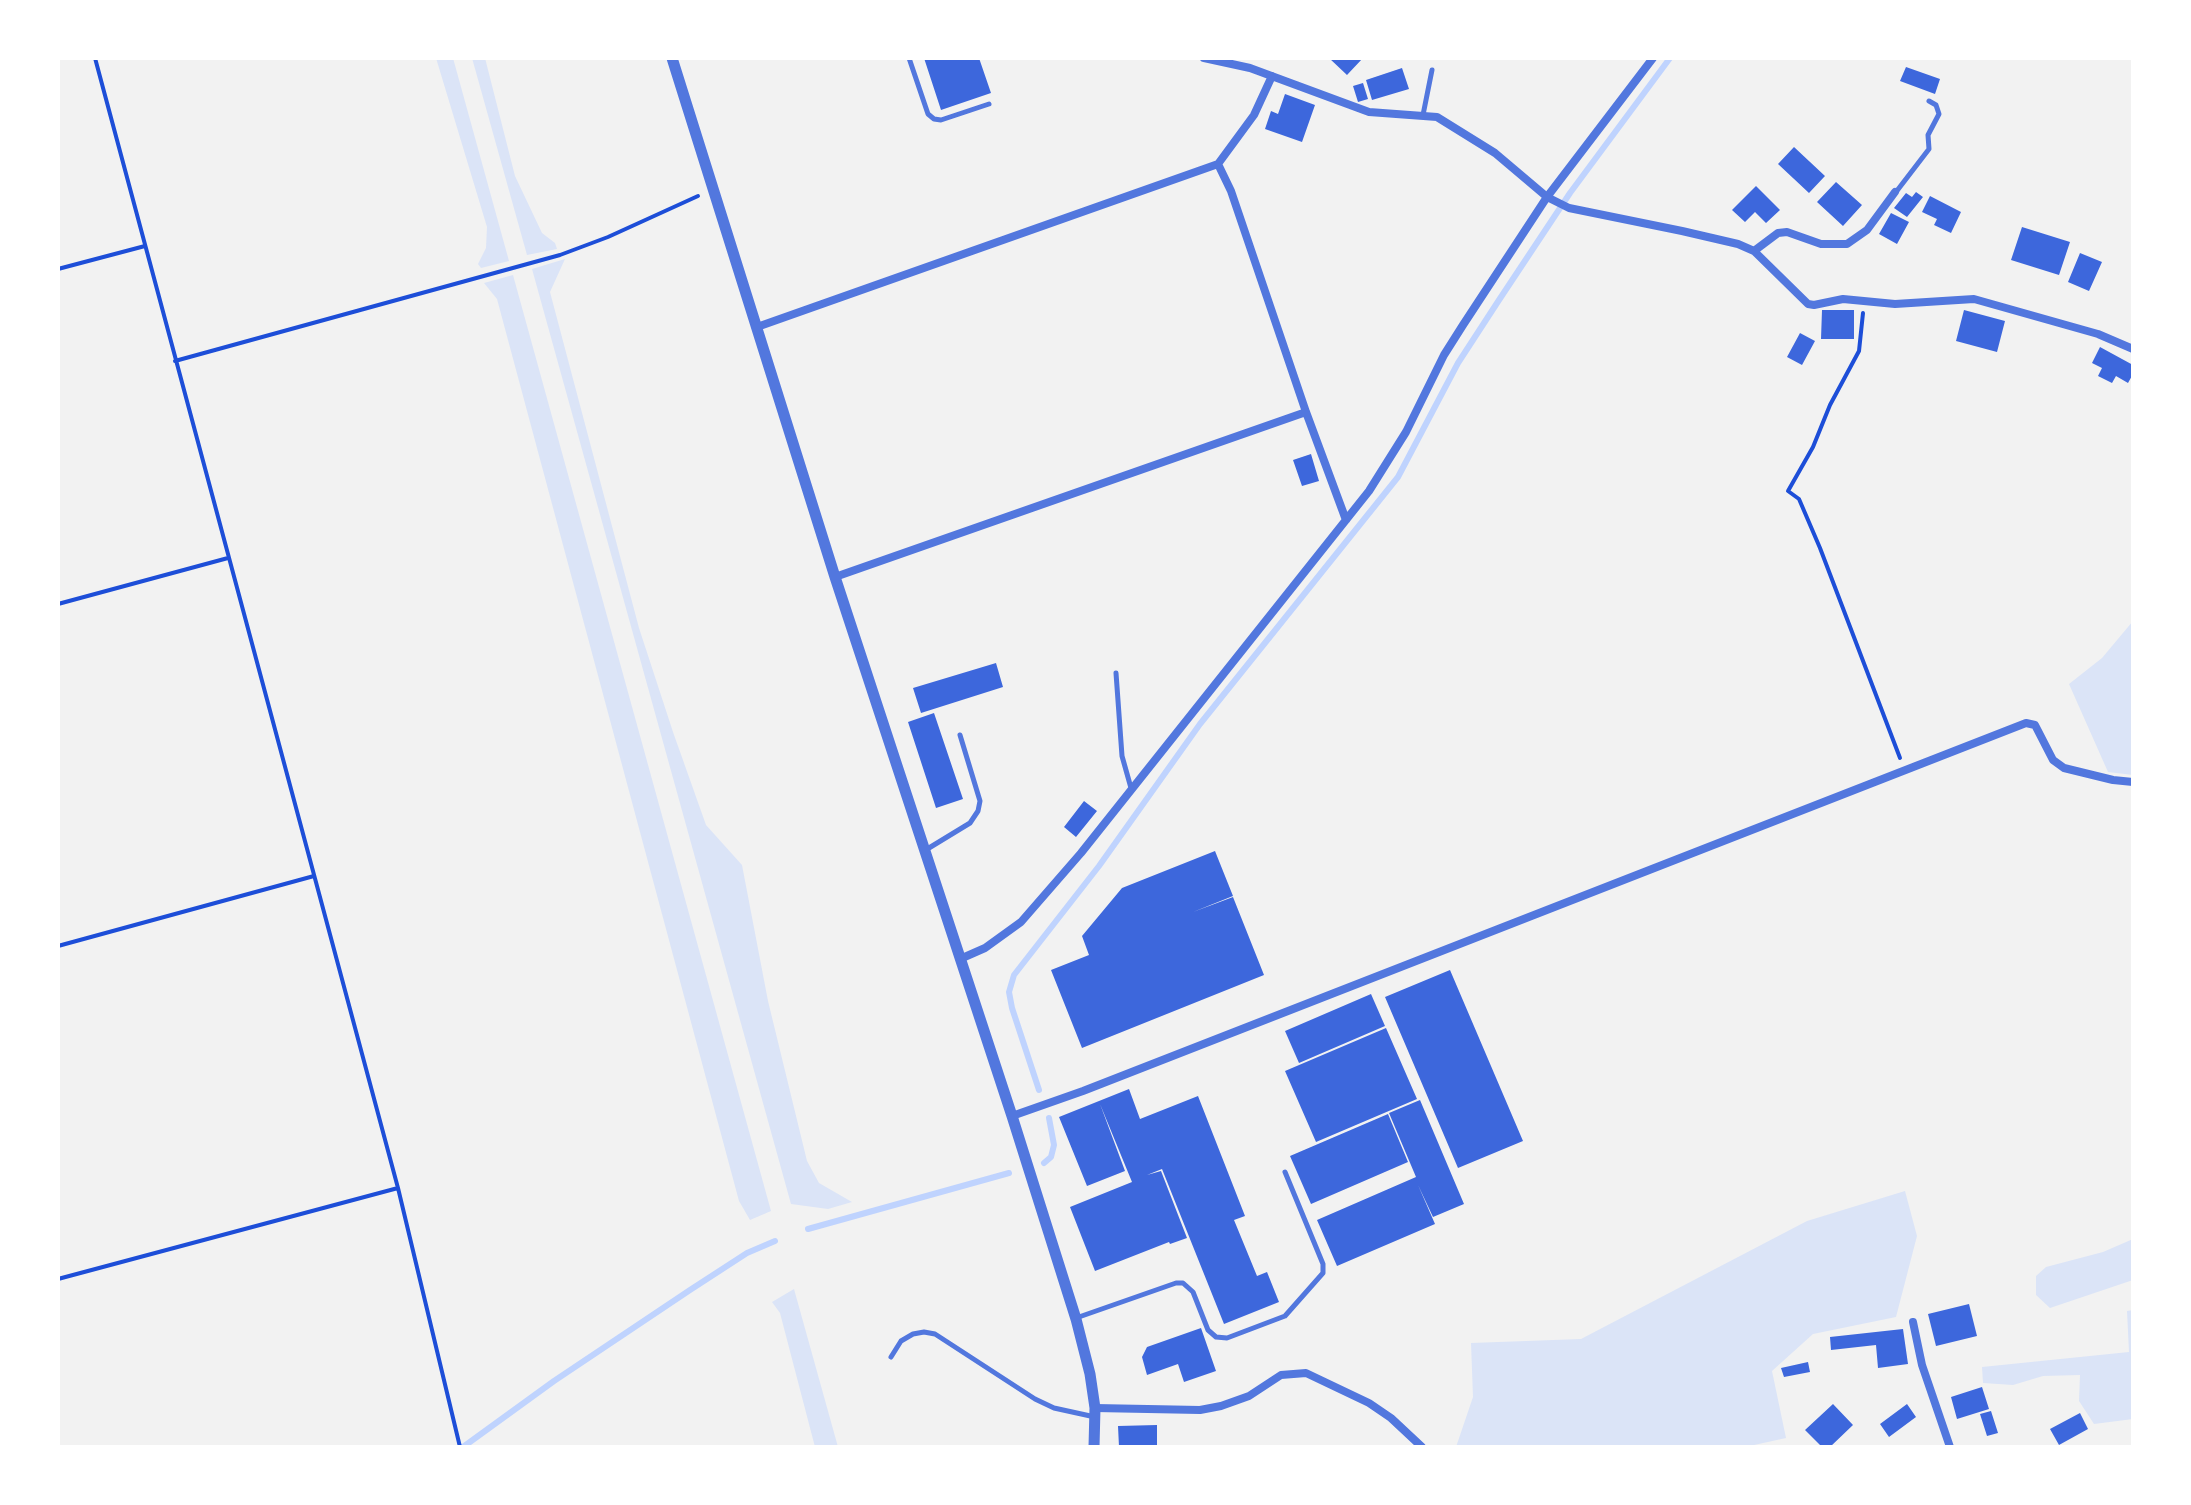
<!DOCTYPE html>
<style>
body{margin:0}
#map{position:relative;width:2191px;height:1505px;overflow:hidden;background:#f2f2f2;font-family:"Golos Text",sans-serif}
canvas{display:block}
.frame{position:absolute;inset:0;border:60px solid #fff;pointer-events:none}
</style>
<div id="map">
<canvas width="2191" height="1505"></canvas>
<div class="frame"></div>
</div>
<script>
const ctx = document.querySelector('canvas').getContext('2d');
ctx.lineJoin = 'round';
function fillPath(path, color) { ctx.fillStyle = color; ctx.fill(path, 'evenodd'); }
const shape = rows => new Path2D(rows.map(r => 'M' + r).join(''));
function strokePath(path, color, width, dash) { ctx.strokeStyle = color; ctx.lineWidth = width; ctx.lineCap = dash ? 'butt' : 'round'; ctx.setLineDash(dash || []); ctx.stroke(path); }
fillPath(shape([
 [436,58,453,58,509,261,481,268,478,264,486,248,487,227],
 [472,58,485,58,515,176,542,233,555,243,557,249,527,255],
 [565,259,550,292,639,628,673,732,706,825,742,865,768,1001,807,1161,819,1183,852,1202,828,1209,791,1204,532,269],
 [513,275,771,1211,750,1220,739,1201,497,299,484,283],
 [2133,621,2133,775,2108,772,2069,684,2102,658],
 [1905,1191,1917,1236,1896,1317,1813,1334,1772,1371,1786,1438,1745,1447,1456,1447,1473,1397,1471,1343,1581,1339,1807,1221],
 [2133,1239,2133,1280,2050,1308,2036,1295,2036,1276,2046,1267,2103,1252],
 [794,1289,838,1447,815,1447,780,1313,772,1302],
 [2133,1310,2133,1419,2094,1424,2079,1401,2080,1375,2043,1376,2013,1385,1983,1383,1982,1367,2129,1352,2127,1311]
]), '#dbe4f7');
strokePath(shape([
 [1039,1090,1012,1008,1009,992,1014,975,1099,866,1200,724,1398,477,1458,363,1499,300,1570,193,1670,58],
 [1044,1163,1051,1157,1054,1145,1049,1118],
 [808,1229,1009,1173],
 [463,1447,554,1381,690,1290,747,1253,775,1241]
]), '#bfd3fe', 6);
fillPath(shape([
 [924,58,979,58,991,93,941,110],
 [1329,58,1363,58,1347,75],
 [1906,67,1940,79,1935,94,1900,81],
 [1402,68,1409,89,1372,100,1366,80],
 [1363,83,1368,99,1358,102,1353,86],
 [1285,94,1315,105,1302,142,1265,129,1271,111,1278,114],
 [1794,147,1825,176,1809,193,1778,164],
 [1836,182,1862,205,1843,226,1817,202],
 [1756,186,1780,210,1766,223,1755,212,1745,222,1732,210],
 [1916,192,1923,197,1907,217,1894,208,1906,193,1912,197],
 [1930,196,1961,212,1951,233,1934,225,1937,219,1922,212],
 [1891,213,1909,222,1897,244,1879,234],
 [2022,227,2070,242,2059,275,2011,260],
 [2080,253,2102,262,2089,291,2068,282],
 [1822,310,1854,310,1854,339,1821,339],
 [1964,310,2005,321,1997,352,1956,341],
 [1800,333,1815,341,1802,365,1787,357],
 [2100,347,2133,365,2133,374,2128,383,2116,376,2112,383,2098,376,2102,368,2092,363],
 [1311,454,1319,481,1302,486,1293,460],
 [996,663,1003,687,921,713,913,688],
 [934,713,963,799,936,808,908,722],
 [1084,801,1097,811,1076,837,1064,827],
 [1215,851,1233,896,1193,912,1233,897,1264,975,1082,1048,1051,970,1089,955,1082,936,1122,888],
 [1450,970,1523,1141,1458,1168,1385,997],
 [1371,994,1385,1026,1299,1063,1285,1031],
 [1386,1028,1417,1099,1316,1142,1285,1071],
 [1129,1089,1140,1119,1198,1096,1245,1216,1234,1220,1257,1276,1267,1272,1279,1302,1224,1324,1162,1169,1147,1175,1161,1171,1187,1238,1170,1244,1169,1242,1095,1271,1070,1207,1132,1182,1100,1104,1125,1171,1087,1186,1059,1117],
 [1420,1100,1464,1204,1433,1217,1418,1185,1435,1224,1337,1266,1317,1220,1416,1177,1389,1113],
 [1388,1114,1408,1162,1311,1204,1290,1156],
 [1969,1304,1977,1336,1936,1346,1928,1314],
 [1201,1328,1216,1371,1184,1382,1178,1364,1147,1375,1142,1357,1147,1347],
 [1903,1329,1908,1364,1878,1368,1876,1345,1831,1350,1830,1337],
 [1808,1362,1810,1372,1784,1377,1781,1368],
 [1982,1387,1989,1409,1957,1419,1951,1397],
 [1833,1404,1853,1425,1830,1447,1822,1447,1805,1430],
 [1907,1404,1916,1417,1889,1437,1880,1424],
 [1991,1411,1998,1433,1987,1436,1980,1414],
 [2080,1413,2088,1429,2059,1445,2050,1429],
 [1157,1425,1157,1446,1119,1447,1118,1426]
]), '#3d67dc');
strokePath(shape([
 [95,58,398,1188,460,1447],
 [58,269,145,246],
 [1863,313,1859,351,1830,405,1813,447,1788,491,1799,499,1820,548,1900,758],
 [175,361,560,255,608,237,698,196],
 [58,604,228,558],
 [58,946,314,876],
 [58,1279,398,1188]
]), '#1d4ed8', 4);
strokePath(shape([
 [909,58,928,114,934,119,941,120,989,104],
 [1423,115,1432,70],
 [1896,192,1929,149,1928,135,1939,114,1936,105,1929,101],
 [1116,673,1122,756,1131,788],
 [924,851,970,823,978,811,980,801,960,735],
 [1076,1318,1176,1283,1183,1283,1193,1292,1208,1330,1216,1337,1227,1338,1285,1316,1323,1273,1323,1264,1285,1172],
 [891,1357,901,1341,913,1334,924,1332,935,1334,1035,1399,1054,1408,1095,1417]
]), '#5277de', 5);
strokePath(shape([
 [1204,58,1250,68,1369,112,1437,117,1495,153,1547,197,1569,208,1682,231,1738,244,1754,251,1808,304,1814,305,1843,299,1895,304,1974,299,2098,334,2133,349],
 [1218,164,1231,191,1306,412,1346,520],
 [1754,251,1778,233,1787,232,1821,244,1847,244,1867,230,1895,192],
 [757,327,1218,164,1254,115,1272,76],
 [835,577,1306,412],
 [960,959,985,948,1021,922,1081,853,1369,491,1406,432,1444,355,1463,325,1547,197,1653,58],
 [1012,1116,1083,1091,2026,723,2035,725,2053,760,2064,768,2113,780,2133,782],
 [1913,1322,1922,1365,1950,1447],
 [1095,1408,1200,1410,1221,1406,1249,1396,1281,1375,1306,1373,1369,1403,1391,1418,1422,1447]
]), '#5277de', 8);
strokePath(shape([
 [672,58,835,577,1012,1116,1076,1319,1090,1374,1095,1408,1094,1447]
]), '#5277de', 11);
</script>
